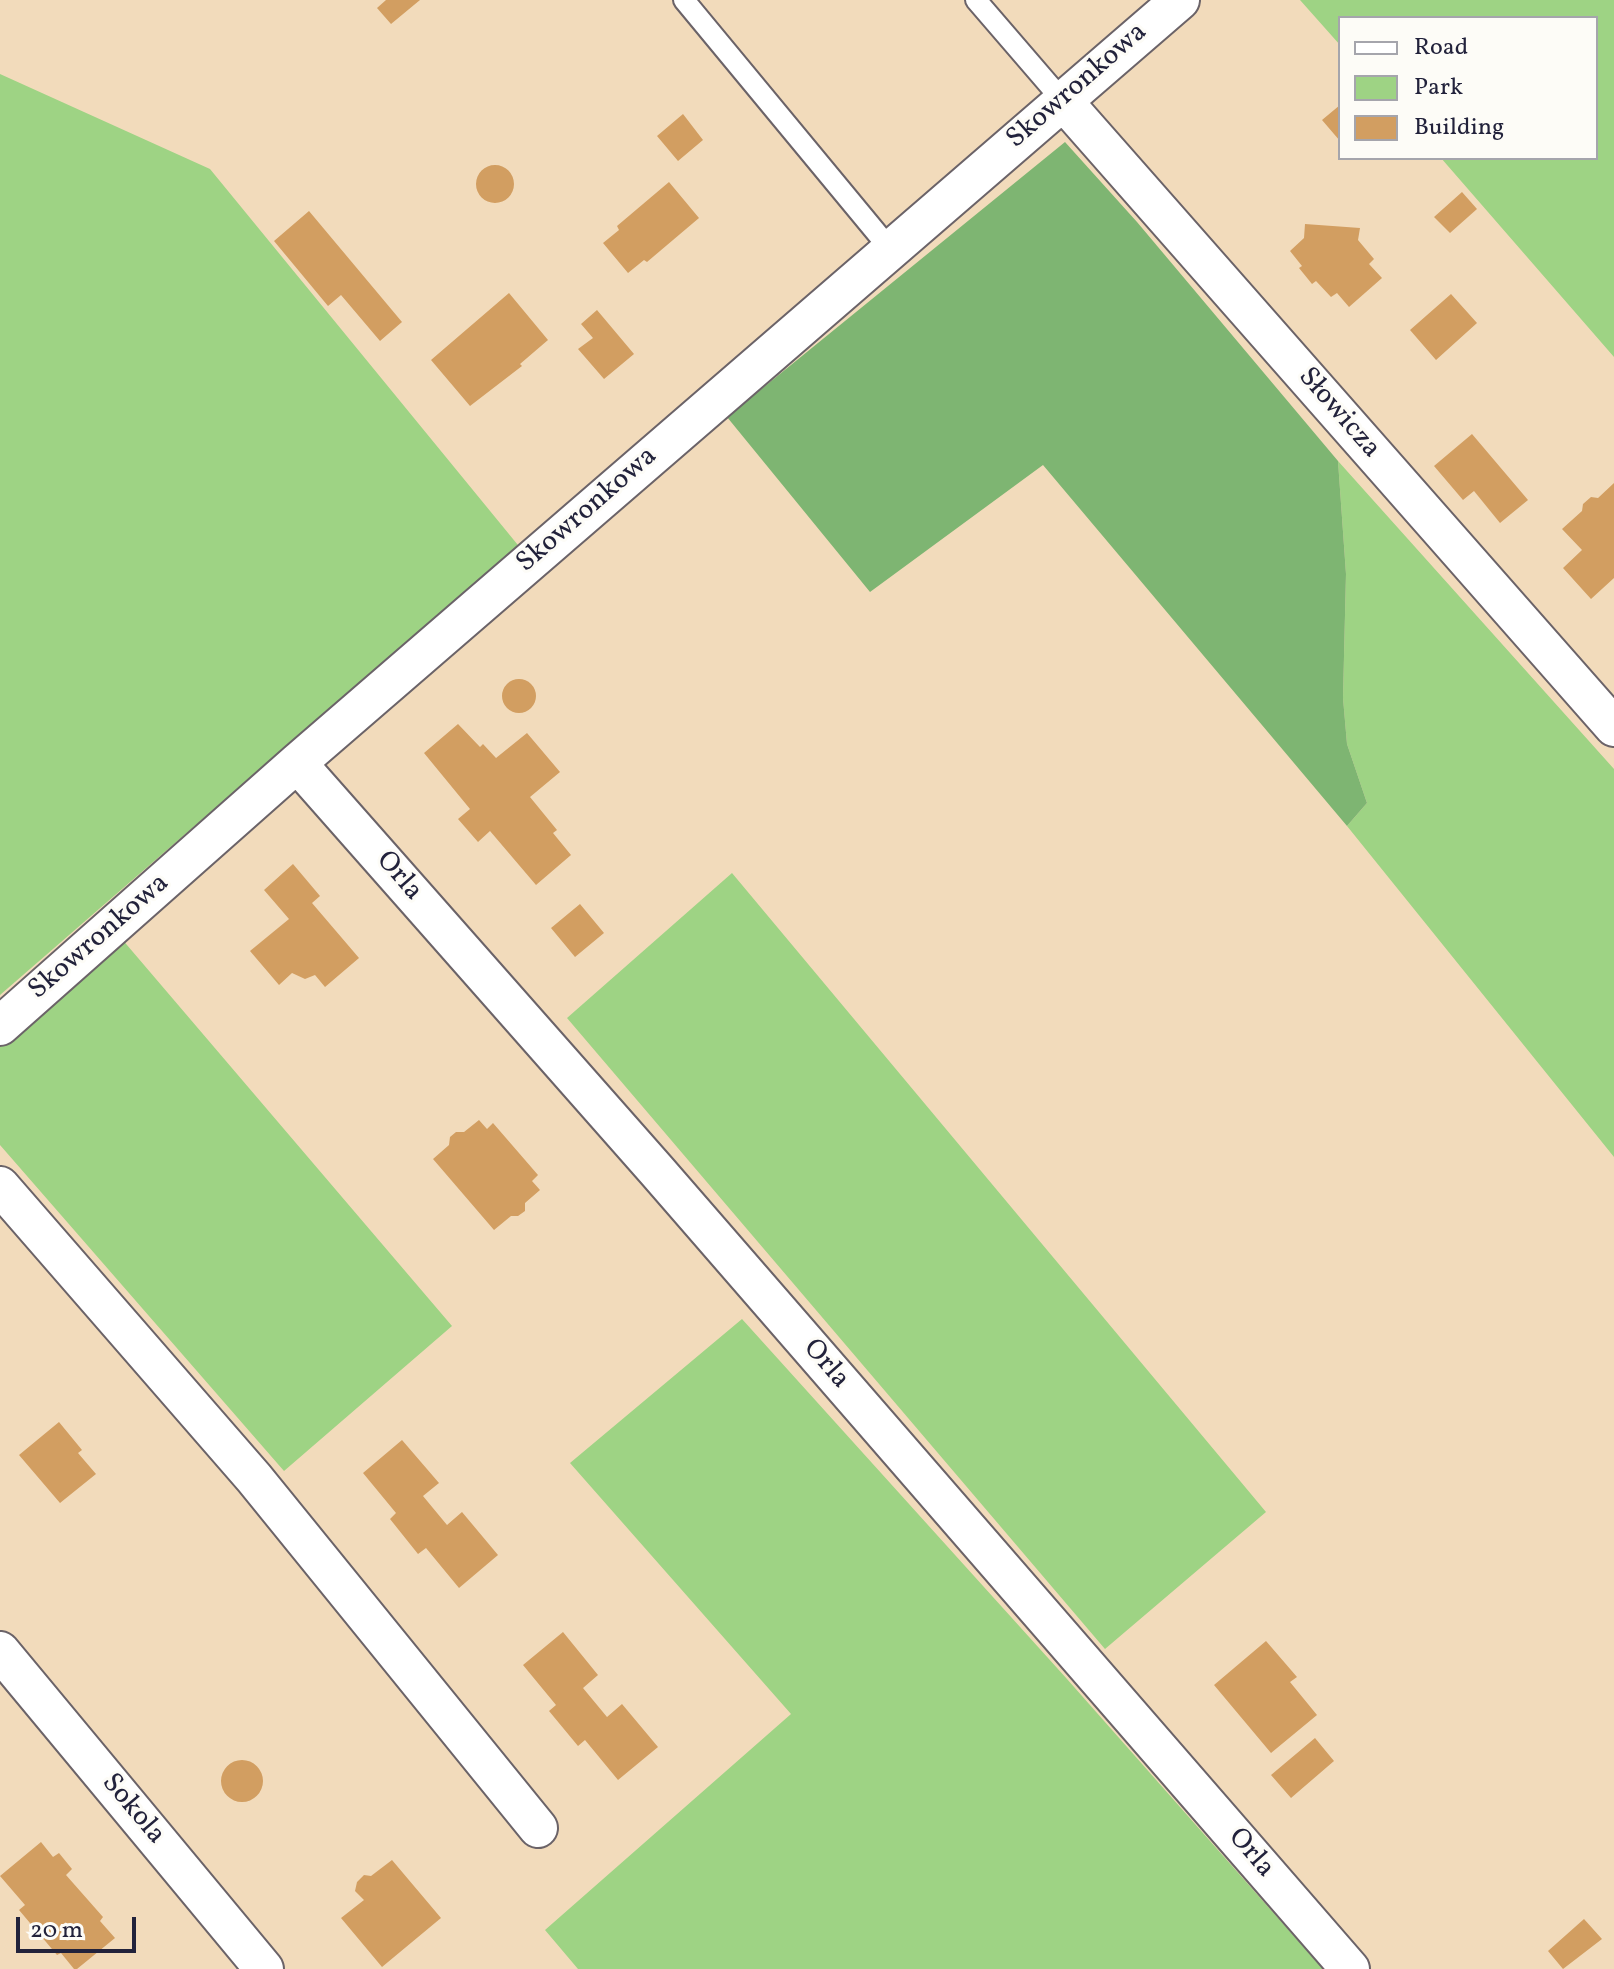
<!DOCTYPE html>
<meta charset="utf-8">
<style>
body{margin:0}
#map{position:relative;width:1614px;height:1969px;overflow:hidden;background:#f2dbbb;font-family:Vollkorn,serif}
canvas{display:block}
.legend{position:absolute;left:1338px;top:16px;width:260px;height:144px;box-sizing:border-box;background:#fdfcf7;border:2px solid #a5a5ac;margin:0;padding:10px 14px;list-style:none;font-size:24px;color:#22223b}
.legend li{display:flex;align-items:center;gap:16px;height:40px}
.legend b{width:40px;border:2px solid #a5a5ac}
.scale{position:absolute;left:16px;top:1917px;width:120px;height:36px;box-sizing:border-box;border:4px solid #22223b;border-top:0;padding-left:10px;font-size:24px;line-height:28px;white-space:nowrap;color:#22223b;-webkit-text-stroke:6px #fdfcf7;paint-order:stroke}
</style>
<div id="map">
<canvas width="1614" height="1969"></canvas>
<ul class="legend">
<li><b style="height:10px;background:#fff"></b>Road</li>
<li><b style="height:22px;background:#9ed384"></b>Park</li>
<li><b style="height:22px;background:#d29e61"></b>Building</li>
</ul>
<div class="scale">20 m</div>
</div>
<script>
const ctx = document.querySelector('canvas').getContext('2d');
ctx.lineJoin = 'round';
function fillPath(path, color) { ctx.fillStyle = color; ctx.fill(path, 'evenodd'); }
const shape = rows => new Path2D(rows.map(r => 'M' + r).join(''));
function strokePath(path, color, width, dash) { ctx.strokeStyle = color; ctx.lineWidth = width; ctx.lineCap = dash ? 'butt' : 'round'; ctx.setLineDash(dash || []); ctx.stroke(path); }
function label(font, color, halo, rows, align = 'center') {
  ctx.font = font + ' Vollkorn,serif'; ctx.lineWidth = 6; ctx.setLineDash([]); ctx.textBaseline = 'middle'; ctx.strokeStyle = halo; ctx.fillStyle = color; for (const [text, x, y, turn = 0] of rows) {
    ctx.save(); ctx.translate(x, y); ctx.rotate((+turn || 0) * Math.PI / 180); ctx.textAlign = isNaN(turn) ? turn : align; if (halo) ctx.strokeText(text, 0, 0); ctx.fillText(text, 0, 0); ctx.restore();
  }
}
fillPath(shape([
 [1300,0,1614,0,1614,357,1441,158,1596,158,1596,18,1340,18,1340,45],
 [0,74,210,169,522,550,198,823,0,995],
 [1338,461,1614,769,1614,1157,1347,826,1367,803,1347,744,1343,698,1346,574],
 [732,873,1266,1512,1105,1649,567,1018],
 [121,938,452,1326,284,1471,0,1145,0,1043],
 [742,1319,1067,1679,1323,1969,578,1969,545,1930,791,1714,570,1463]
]), '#9ed384');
fillPath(shape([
 [1065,142,1137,222,1338,461,1346,574,1343,698,1347,744,1367,803,1347,826,1043,465,870,592,727,417]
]), '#7eb572');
fillPath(shape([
 [386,0,420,0,391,24,377,8],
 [1340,105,1340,141,1322,120],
 [683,114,703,140,678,161,657,136],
 '476 184a19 19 0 1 1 38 0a19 19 0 1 1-38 0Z',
 [669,182,699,218,647,262,644,260,628,273,603,243,619,230,617,226],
 [1462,192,1477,209,1450,233,1434,217],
 [309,211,402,322,380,341,341,295,328,306,274,241],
 [1305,224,1360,228,1358,240,1374,259,1369,264,1382,278,1349,307,1337,293,1331,297,1316,281,1312,284,1299,268,1302,266,1290,251,1304,238],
 [509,293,548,340,520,364,522,366,470,406,431,360],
 [1451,294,1477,323,1436,360,1410,330],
 [597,310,634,354,604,379,578,349,593,338,581,324],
 [1472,434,1528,500,1500,523,1474,491,1463,500,1434,466],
 [1614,483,1614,578,1591,599,1563,568,1582,550,1562,529,1582,511,1583,504,1591,497,1598,498],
 '502 696a17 17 0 1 1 34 0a17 17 0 1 1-34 0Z',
 [458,724,480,747,483,744,496,758,527,733,560,772,530,797,557,830,553,833,571,855,536,885,490,831,478,842,458,819,470,809,424,753],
 [293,864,320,896,312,903,359,958,325,987,315,975,305,979,292,973,279,985,250,951,289,919,264,890],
 [580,904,604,933,575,957,551,928],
 [479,1120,487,1129,493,1123,538,1175,532,1181,540,1190,525,1203,525,1211,518,1216,511,1216,494,1230,433,1159,449,1145,450,1137,456,1132,464,1132],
 [59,1422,82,1450,78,1453,96,1474,60,1503,19,1455],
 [402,1440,439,1483,423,1496,447,1525,462,1512,498,1555,459,1588,426,1548,418,1554,390,1519,396,1513,363,1473],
 [563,1632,598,1675,583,1688,607,1717,622,1704,658,1747,618,1780,585,1740,578,1746,549,1711,556,1705,523,1665],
 [1266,1641,1297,1677,1290,1682,1317,1715,1271,1753,1214,1685],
 [1315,1738,1334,1761,1291,1798,1271,1775],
 '221 1781a21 21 0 1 1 42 0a21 21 0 1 1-42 0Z',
 [41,1842,53,1857,59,1853,72,1869,66,1875,103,1917,100,1921,115,1938,77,1969,74,1969,61,1953,57,1955,19,1910,25,1905,0,1876],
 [392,1860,441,1918,382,1967,341,1918,364,1900,355,1891,357,1882,364,1875,371,1876],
 [1584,1919,1602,1939,1563,1969,1548,1951]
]), '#d29e61');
const service = shape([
 [684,0,890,249],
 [976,0,1063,101]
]);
const minor = shape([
 [1063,101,1614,727],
 [297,763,657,1171,1350,1969],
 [0,1026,297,763,1180,0],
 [0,1186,254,1478,538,1828],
 [0,1651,264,1969]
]);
strokePath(service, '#6b6368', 24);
strokePath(minor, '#6b6368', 42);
strokePath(service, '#fff', 20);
strokePath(minor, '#fff', 38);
label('28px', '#22223b', '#fdfcf7', [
 ["Skowronkowa",1078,87,-41],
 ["Słowicza",1338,414,49],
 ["Skowronkowa",588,511,-41],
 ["Orla",398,877,49],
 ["Skowronkowa",100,938,-41],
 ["Orla",825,1365,49],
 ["Sokola",132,1810,50],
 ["Orla",1250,1854,49]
]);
</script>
